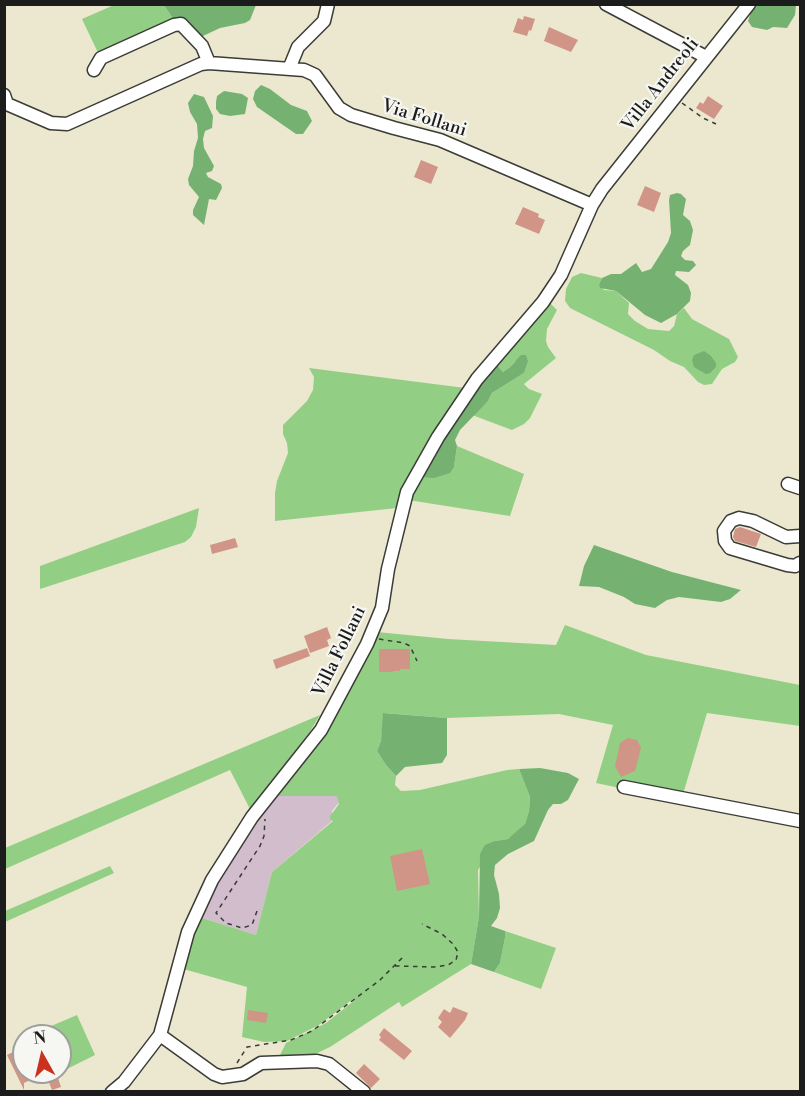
<!DOCTYPE html>
<style>
body{margin:0}
#map{position:relative;width:805px;height:1096px;overflow:hidden;background:#ece8cf;font-family:"Libre Bodoni",serif}
canvas{display:block}
.frame{position:absolute;inset:0;border:6px solid #1c1c1c;pointer-events:none}
.north{position:absolute;left:12px;top:1024px;width:60px;height:60px;box-sizing:border-box;background:#f6f6f2;border:2px solid #9f9f9c;border-radius:50%;rotate:352deg;font-size:16px;font-weight:700;line-height:24px;text-align:center;color:#1c1c1c}
.north::after{content:'';display:block;margin:auto;width:21px;height:27px;background:#c8321e;clip-path:polygon(50% 0,100% 100%,50% 72%,0 100%)}
</style>
<div id="map">
<canvas width="805" height="1096"></canvas>
<div class="frame"></div>
<div class="north">N</div>
</div>
<script>
const ctx = document.querySelector('canvas').getContext('2d');
ctx.lineJoin = 'round';
function fillPath(path, color) { ctx.fillStyle = color; ctx.fill(path, 'evenodd'); }
const shape = rows => new Path2D(rows.map(r => 'M' + r).join(''));
function strokePath(path, color, width, dash) { ctx.strokeStyle = color; ctx.lineWidth = width; ctx.lineCap = dash ? 'butt' : 'round'; ctx.setLineDash(dash || []); ctx.stroke(path); }
function label(font, color, halo, rows, align = 'center') {
  ctx.font = font + ' "Libre Bodoni",serif'; ctx.lineWidth = 4.5; ctx.setLineDash([]); ctx.textBaseline = 'middle'; ctx.strokeStyle = halo; ctx.fillStyle = color; for (const [text, x, y, turn = 0] of rows) {
    ctx.save(); ctx.translate(x, y); ctx.rotate((+turn || 0) * Math.PI / 180); ctx.textAlign = isNaN(turn) ? turn : align; if (halo) ctx.strokeText(text, 0, 0); ctx.fillText(text, 0, 0); ctx.restore();
  }
}
fillPath(shape([
 [272,796,338,796,340,801,332,811,333,820,272,872,256,935,199,917,220,876]
]), '#d1bdcb');
fillPath(shape([
 [163,4,174,20,100,57,82,19,114,5],
 [581,273,602,278,599,284,604,290,616,291,629,303,628,314,635,321,648,329,669,331,674,326,677,314,684,308,692,319,729,339,738,357,735,362,722,369,712,384,704,385,698,382,684,367,670,361,654,350,570,308,565,301,566,289,572,277],
 [548,301,557,310,547,329,546,341,548,347,556,358,524,384,529,389,542,394,530,418,524,424,512,430,472,415,488,401,492,393,524,373,528,362,515,361,510,367,503,372,496,364],
 [309,368,465,388,452,403,419,456,404,486,397,508,275,521,275,493,277,481,288,453,287,443,283,434,283,425,307,401,313,390,314,377],
 [457,446,524,474,510,516,408,500,421,477,454,467],
 [199,508,196,527,191,537,185,542,40,589,40,566],
 [565,625,646,655,800,685,800,726,707,713,681,801,596,783,613,725,559,714,447,718,384,713,381,741,377,751,386,765,396,776,395,785,401,791,420,790,507,770,519,769,525,784,530,797,529,811,525,824,519,832,508,839,495,841,478,870,479,917,471,964,402,1007,399,1002,330,1047,311,1056,279,1057,286,1043,326,1023,355,1000,353,999,319,1025,287,1041,264,1042,242,1037,247,987,180,968,199,917,256,935,272,872,333,821,330,819,330,816,339,804,337,796,272,796,377,632,448,639,556,645],
 [320,715,309,733,250,809,230,770,5,869,5,848],
 [110,866,114,873,5,922,5,911],
 [505,931,556,948,541,989,494,972,500,963,505,938],
 [77,1015,95,1055,65,1070,62,1062,60,1062,60,1036,30,1035]
]), '#92cf84');
fillPath(shape([
 [163,4,202,6,256,5,250,20,245,23,220,28,203,36,195,35,174,20],
 [753,5,796,5,795,15,787,28,773,27,767,30,752,27,748,21],
 [261,85,270,89,291,105,307,111,312,121,303,134,296,134,257,107,253,99,255,91],
 [224,91,242,94,248,98,245,114,230,116,220,114,216,109,216,102,217,96],
 [194,94,204,97,213,116,212,128,205,131,203,139,204,148,214,166,212,171,206,173,208,177,221,184,222,188,216,200,209,199,204,225,193,215,193,210,199,197,189,185,188,179,193,166,194,151,198,138,197,124,190,112,188,103],
 [677,193,681,194,686,199,683,215,690,221,693,230,690,245,683,251,681,256,685,260,693,261,696,265,689,272,676,271,675,275,688,285,691,293,690,301,677,314,661,323,645,315,616,291,600,288,599,284,602,278,611,274,621,274,636,263,642,272,651,269,668,242,671,233,669,200,670,195],
 [704,351,711,356,716,363,716,367,710,373,706,374,694,367,692,360,694,355],
 [521,355,526,355,528,362,524,373,492,393,488,401,460,430,455,440,457,446,454,467,450,473,434,478,421,477,470,396,496,364,503,372,510,367],
 [594,545,672,572,741,590,730,599,721,602,679,597,667,600,655,608,635,604,624,597,599,587,579,586,584,566],
 [383,713,447,718,447,755,442,763,405,767,396,776,386,765,377,751,381,741],
 [540,768,568,773,579,779,568,800,561,804,553,804,548,810,534,841,508,854,495,865,494,875,499,894,500,908,497,918,491,926,505,931,505,938,500,963,494,972,471,964,479,917,480,854,485,845,495,841,508,839,525,824,529,811,530,797,519,769]
]), '#75b272');
fillPath(shape([
 [524,16,535,19,531,31,529,30,527,36,513,32,518,18,523,20],
 [549,27,578,40,571,52,544,41],
 [708,96,723,106,714,119,696,108,700,102,703,104],
 [421,160,438,167,431,184,414,177],
 [645,186,661,193,654,212,637,205],
 [523,207,539,214,538,217,545,220,539,234,515,224],
 [740,527,761,534,756,547,735,541,733,537,735,529],
 [235,538,238,547,212,554,210,545],
 [327,627,331,638,327,640,329,646,310,653,304,636],
 [307,648,310,656,276,669,273,660],
 [379,649,410,649,410,669,400,669,400,671,393,671,393,672,379,672],
 [628,738,637,740,641,748,635,771,621,777,615,766,620,743],
 [422,849,430,884,397,891,390,856],
 [453,1007,468,1013,465,1020,450,1038,438,1027,442,1022,438,1018,444,1009,450,1013],
 [248,1010,268,1013,266,1023,247,1020],
 [384,1028,412,1051,404,1060,379,1040,381,1037,379,1035],
 [21,1048,24,1054,24,1072,56,1072,61,1087,52,1090,45,1073,24,1083,24,1090,7,1055],
 [364,1064,380,1079,371,1088,356,1073]
]), '#d09586');
const minor = shape([
 [606,4,706,57],
 [289,69,298,47,324,21,328,4],
 [94,70,101,58,174,25,181,24,202,46,209,63],
 [4,95,7,104,51,123,67,124,201,64,209,63,304,70,315,75,339,108,351,115,394,128,440,140,592,205],
 [788,484,800,488],
 [800,536,786,537,753,521,739,518,731,521,724,531,725,541,730,548,787,565,795,566,800,563],
 [624,787,800,821],
 [160,1035,214,1074,222,1077,243,1074,261,1063,317,1061,329,1064,364,1092],
 [112,1092,124,1082,160,1035,188,932,212,880,252,817,321,730,367,644,382,608,388,569,407,492,438,437,477,379,543,302,561,275,592,205,602,189,749,4]
]);
strokePath(minor, '#3b3b37', 15);
strokePath(shape([
 [682,103,703,118,716,124],
 [379,639,404,643,410,646,417,661],
 [257,911,252,925,242,928,226,923,216,913,260,846,264,836,265,819],
 [395,966,434,967,448,965,456,960,458,952,453,944,442,934,422,924],
 [237,1063,247,1047,291,1040,312,1031,380,980,404,956]
]), '#3b3b37', 1.5, [4.5, 4.5]);
strokePath(minor, '#fff', 12);
label('18px', '#1c1c1c', '#f6f6f2', [
 ["Villa Andreoli",661,85,-52],
 ["Via Follani",424,119,17],
 ["Villa Follani",340,652,-64]
]);
</script>
